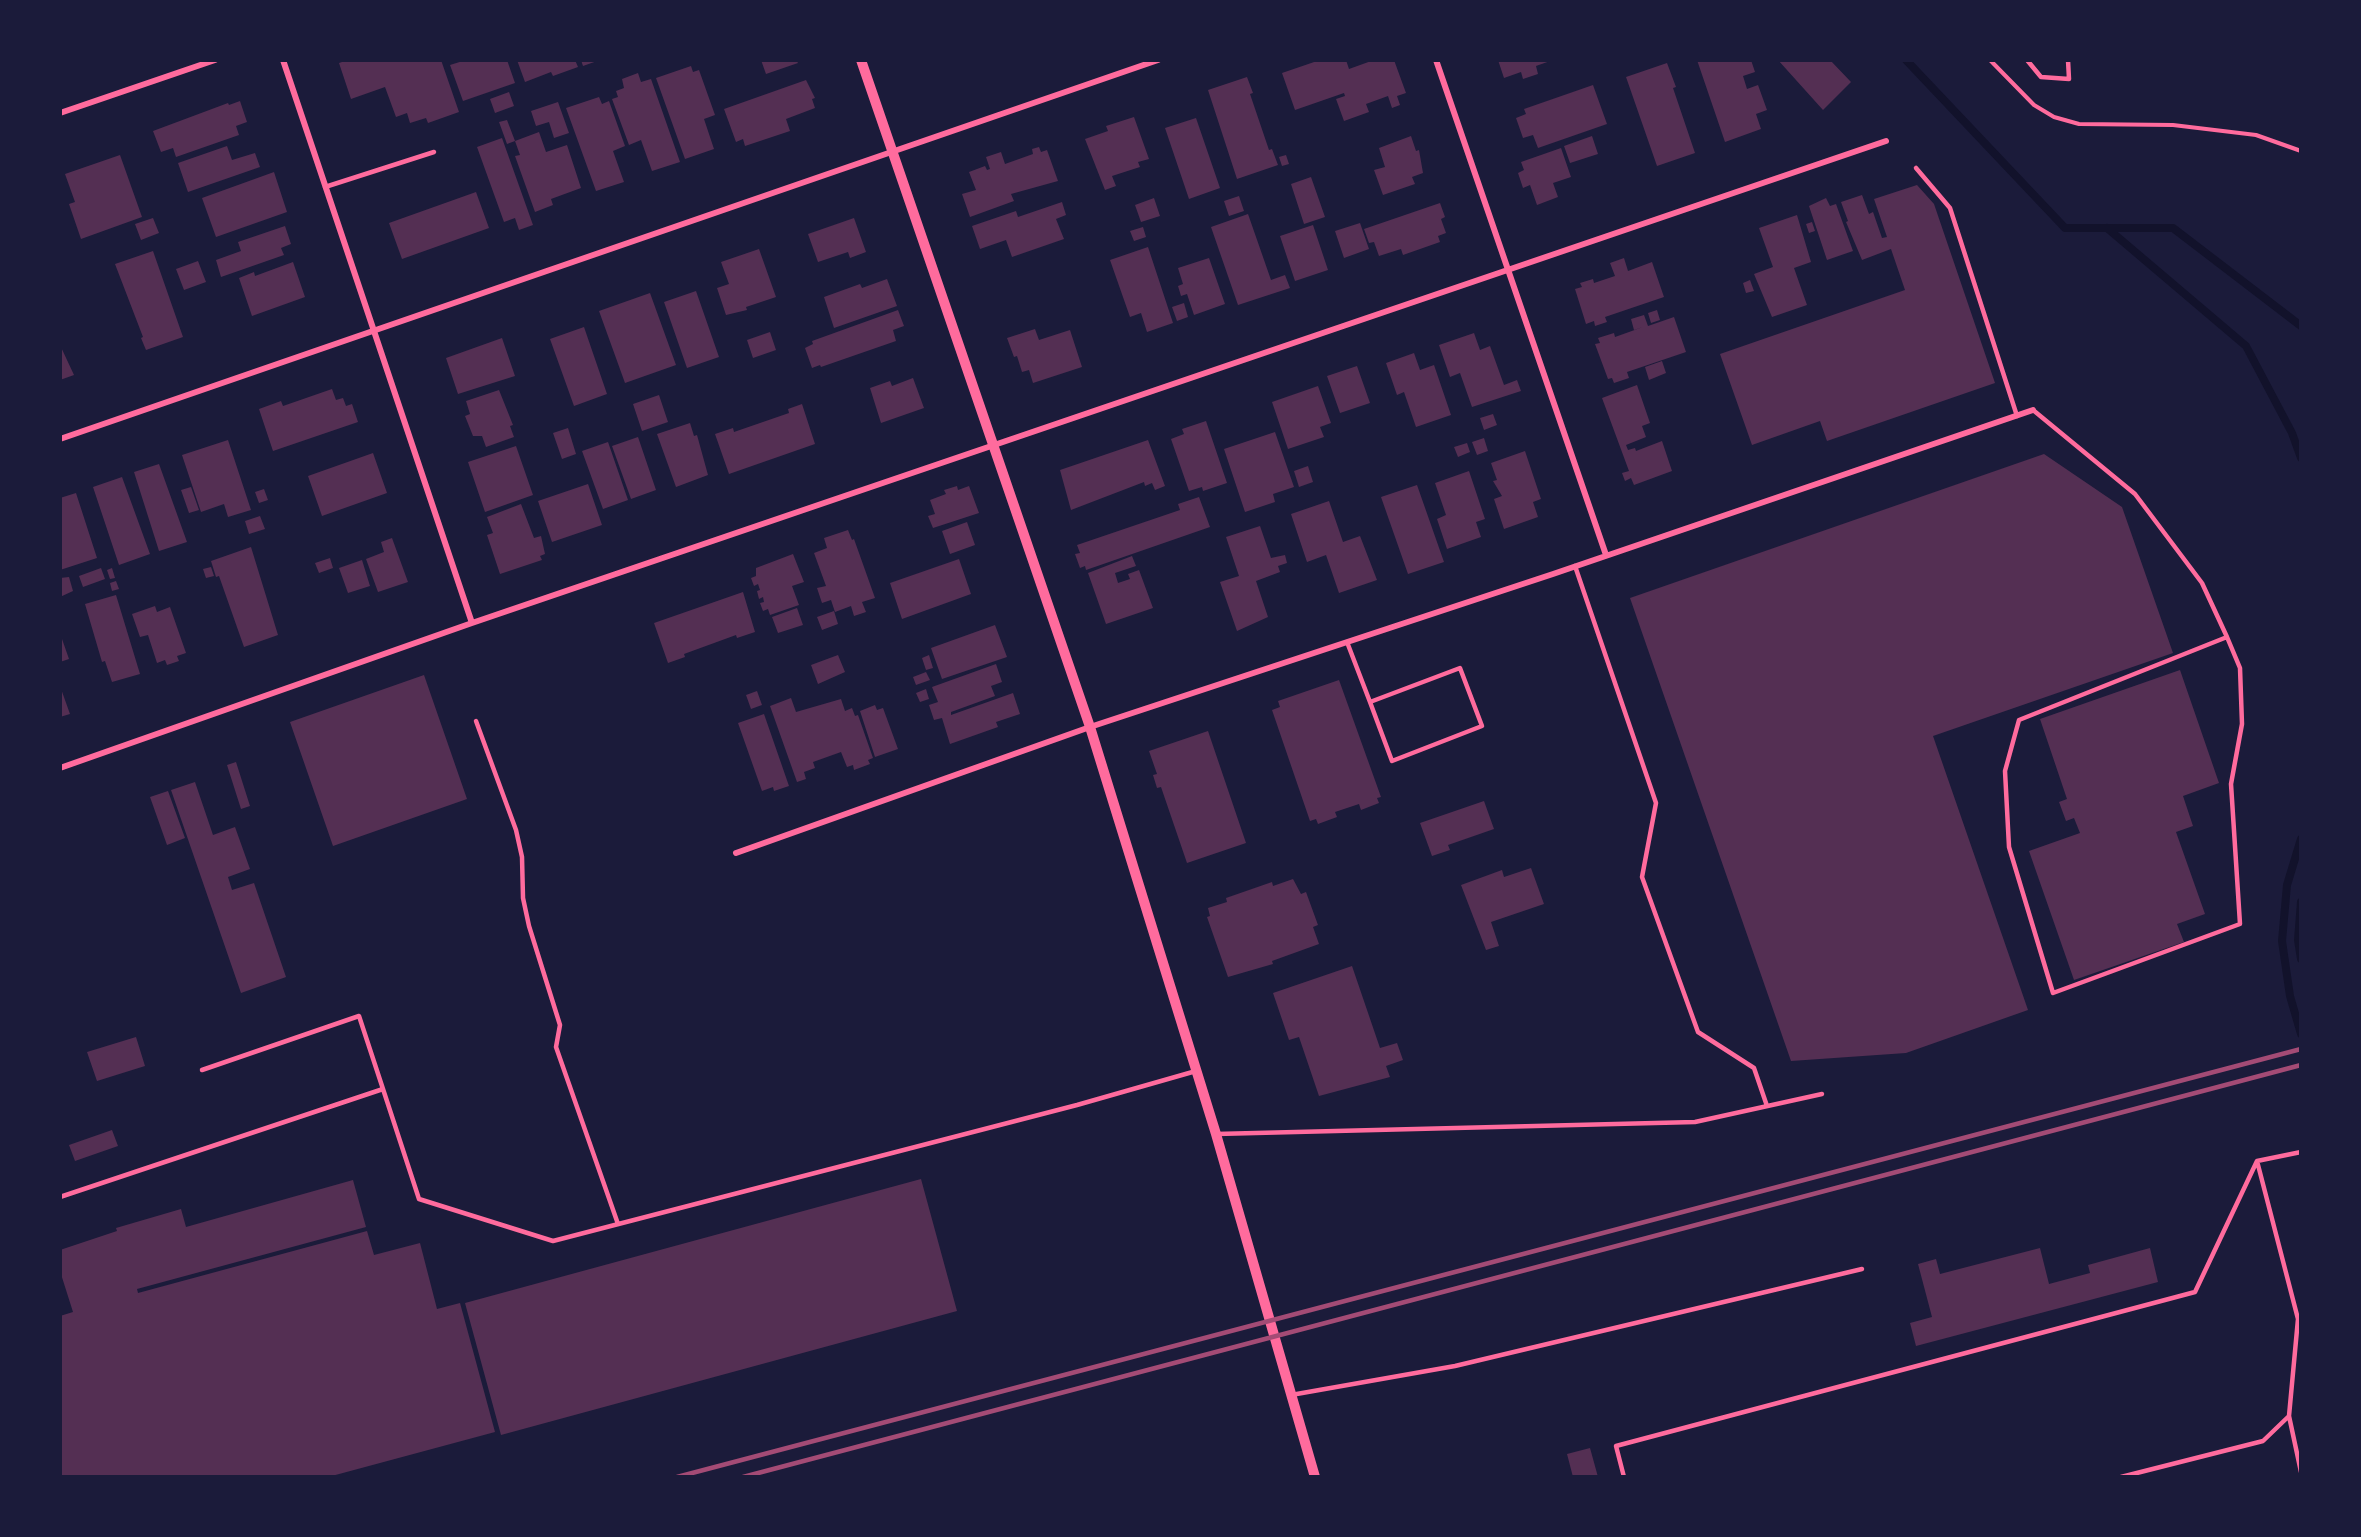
<!DOCTYPE html>
<style>
body{margin:0}
#map{position:relative;width:2361px;height:1537px;overflow:hidden;background:#1b1b3a;font-family:Signika,sans-serif}
canvas{display:block}
.frame{position:absolute;inset:0;border:62px solid #1b1b3a;pointer-events:none}
</style>
<div id="map">
<canvas width="2361" height="1537"></canvas>
<div class="frame"></div>
</div>
<script>
const ctx = document.querySelector('canvas').getContext('2d');
ctx.lineJoin = 'round';
const shape = rows => new Path2D(rows.map(r => 'M' + r).join(''));
function strokePath(path, color, width, dash) { ctx.strokeStyle = color; ctx.lineWidth = width; ctx.lineCap = dash ? 'butt' : 'round'; ctx.setLineDash(dash || []); ctx.stroke(path); }
function fillPath(path, color) { ctx.fillStyle = color; ctx.fill(path, 'evenodd'); }
strokePath(shape([
 [1906,60,2065,228,2173,228,2301,326],
 [2107,228,2246,346,2292,433,2301,458],
 [2301,839,2287,885,2282,941,2290,996,2301,1034],
 [2301,902,2298,940,2301,959]
]), '#12122b', 8);
fillPath(shape([
 [348,60,441,60,459,112,428,123,426,118,410,123,407,113,396,117,385,87,351,99,339,63],
 [466,60,507,60,515,83,463,101,450,65],
 [517,60,575,60,578,67,553,76,551,72,525,82],
 [581,60,600,60,583,66],
 [761,60,796,60,798,63,766,74],
 [1320,60,1346,60,1349,69,1374,60,1394,60,1406,93,1397,96,1400,105,1392,108,1388,96,1366,104,1369,112,1344,121,1336,99,1345,96,1344,93,1295,110,1282,73],
 [1498,60,1553,60,1536,66,1538,74,1523,79,1521,72,1504,78],
 [1697,60,1751,60,1755,72,1743,76,1747,89,1758,85,1767,110,1756,114,1761,129,1725,142],
 [1778,60,1830,60,1851,82,1823,110],
 [1667,63,1676,87,1673,88,1695,153,1657,166,1626,77],
 [691,66,693,72,699,70,715,115,704,119,714,149,685,159,656,78],
 [638,73,641,82,651,79,680,162,652,171,641,140,629,145,612,99,618,97,616,91,624,88,622,79],
 [1247,77,1253,93,1250,94,1269,150,1272,149,1278,165,1237,179,1208,90],
 [806,80,815,98,812,99,815,108,786,119,790,131,745,146,743,139,736,142,724,109],
 [1593,85,1607,124,1538,148,1533,135,1523,138,1516,118,1526,114,1524,109],
 [509,92,514,106,495,113,490,99],
 [599,97,602,104,609,101,625,146,613,151,624,182,596,191,566,108],
 [240,101,247,122,236,126,239,135,176,157,173,148,161,152,153,131,228,103,229,105],
 [558,102,569,133,554,138,549,122,536,126,531,111],
 [1134,117,1149,159,1138,162,1140,167,1112,176,1116,186,1105,190,1085,139,1108,131,1106,126],
 [1196,118,1220,188,1189,199,1165,128],
 [507,120,515,141,507,144,499,122],
 [539,132,546,152,567,145,581,188,551,199,553,205,535,212,515,156,520,155,515,141],
 [1411,136,1416,151,1419,150,1423,173,1412,177,1415,184,1383,195,1374,170,1385,167,1379,148],
 [1592,136,1598,154,1570,163,1564,146],
 [502,138,533,225,519,230,515,218,504,222,477,147],
 [227,146,232,160,255,153,260,167,188,192,178,163],
 [1039,147,1041,152,1047,150,1058,181,1011,194,1014,201,970,217,962,194,976,190,969,172,985,166,987,170,990,169,986,157,1001,152,1005,164,1033,154,1032,149],
 [1561,148,1571,177,1553,183,1558,197,1537,205,1530,185,1523,188,1518,173,1524,170,1521,162],
 [120,155,142,217,81,239,69,204,75,202,65,174],
 [1286,155,1289,164,1282,166,1279,157],
 [274,172,287,212,216,237,202,198],
 [1311,177,1325,217,1304,224,1291,184],
 [1917,185,1934,204,1995,383,1827,441,1820,421,1752,445,1720,354,1905,290,1891,249,1862,260,1846,222,1848,221,1841,202,1862,195,1869,214,1873,212,1882,238,1887,237,1874,199],
 [476,192,489,228,402,259,389,223],
 [1239,196,1244,211,1229,216,1224,201],
 [1154,198,1160,216,1141,222,1135,205],
 [1826,198,1830,206,1836,204,1853,251,1827,260,1809,206],
 [1062,202,1066,215,1056,219,1064,239,1012,257,1006,240,980,249,972,226,1016,211,1018,217],
 [1440,203,1445,217,1441,219,1446,233,1438,236,1440,242,1403,255,1401,249,1379,256,1374,242,1369,243,1364,229],
 [1248,214,1271,280,1285,275,1290,288,1238,305,1211,227],
 [1797,215,1811,262,1794,268,1807,305,1772,317,1754,274,1773,267,1759,228],
 [153,218,159,233,141,240,135,224],
 [854,218,866,252,850,258,848,252,818,262,808,234],
 [1812,222,1815,231,1809,233,1806,224],
 [1360,223,1369,249,1344,258,1335,231],
 [1313,225,1328,270,1295,281,1280,236],
 [285,226,291,244,281,248,284,255,221,277,216,260,241,251,238,242],
 [1143,227,1146,237,1134,241,1130,231],
 [1148,247,1173,323,1147,332,1141,313,1130,317,1110,260],
 [759,249,776,297,746,307,747,310,726,315,717,288,729,284,721,262],
 [153,251,183,337,146,350,141,338,143,337,115,264],
 [1209,258,1225,304,1194,315,1187,294,1181,296,1178,286,1183,284,1178,268],
 [1624,258,1628,271,1652,262,1664,297,1605,317,1607,322,1595,326,1594,321,1586,324,1575,289,1582,287,1580,283,1593,279,1594,283,1615,276,1610,263],
 [198,261,206,282,184,290,176,269],
 [293,262,305,297,252,316,239,278,254,272,255,276],
 [887,279,897,306,834,328,824,297,860,284,862,288],
 [1750,280,1754,291,1746,293,1743,283],
 [696,291,719,357,687,368,664,302],
 [650,293,676,365,625,383,599,311],
 [1184,303,1188,317,1177,321,1172,307],
 [898,310,904,326,893,330,896,341,821,367,820,365,812,368,805,348,813,344,812,341],
 [1657,310,1660,320,1651,323,1648,313],
 [1644,315,1648,326,1674,317,1686,352,1627,372,1629,378,1614,383,1612,378,1608,379,1595,344,1600,343,1598,338,1614,333,1615,337,1643,327,1634,330,1631,319],
 [584,327,607,394,574,406,550,339],
 [1035,329,1039,340,1070,330,1082,367,1033,383,1029,370,1022,372,1017,356,1014,357,1007,338],
 [770,332,776,350,753,358,747,340],
 [1474,333,1480,350,1490,346,1504,385,1517,380,1521,391,1472,407,1460,373,1450,377,1439,345],
 [502,338,515,376,458,394,446,358],
 [60,345,74,375,60,380],
 [1414,353,1420,370,1434,365,1451,415,1416,427,1404,392,1397,395,1386,363],
 [1662,361,1666,373,1649,380,1645,367],
 [1357,366,1370,403,1340,413,1327,376],
 [913,378,924,408,881,423,870,388,890,381,892,386],
 [1637,385,1650,423,1642,426,1646,437,1626,445,1628,450,1635,448,1636,451,1662,441,1672,471,1634,485,1631,478,1625,481,1622,473,1629,471,1602,398],
 [1318,386,1331,423,1320,427,1324,437,1288,449,1272,402],
 [332,389,336,400,343,398,346,406,352,404,358,422,273,451,259,409,281,401,283,406],
 [499,390,513,425,510,426,514,437,486,447,482,436,473,436,465,416,470,414,466,401],
 [659,395,668,422,642,431,633,404],
 [802,404,815,444,729,474,715,434,733,428,734,432,789,413,788,409],
 [1493,414,1497,425,1484,430,1480,418],
 [1206,421,1227,483,1203,491,1202,487,1189,491,1171,439,1184,434,1182,429],
 [690,423,694,436,697,435,708,475,676,487,657,434],
 [568,428,576,454,562,459,553,433],
 [1275,432,1294,487,1273,494,1275,502,1245,512,1224,449],
 [638,437,656,490,631,499,612,446],
 [1484,438,1488,451,1477,455,1472,442],
 [228,440,251,510,228,517,224,504,201,512,182,455],
 [1148,440,1165,486,1155,490,1152,483,1145,486,1144,482,1071,510,1060,470],
 [608,442,628,500,603,509,582,451],
 [1467,443,1470,452,1458,457,1454,447],
 [516,446,533,495,485,512,468,462],
 [1525,451,1541,499,1533,502,1538,517,1504,529,1494,499,1502,496,1493,481,1497,480,1491,463],
 [373,453,387,493,322,516,308,476],
 [2044,454,2122,507,2173,653,1933,736,2028,1010,1906,1053,1791,1061,1630,598],
 [159,464,187,542,159,551,134,472],
 [1308,466,1313,482,1299,487,1294,471],
 [1469,471,1485,519,1476,522,1481,537,1447,549,1437,519,1446,515,1435,483],
 [122,477,150,554,119,565,93,487],
 [588,484,602,525,552,542,538,501],
 [1417,485,1444,562,1408,574,1381,497],
 [957,486,958,490,969,486,979,513,933,528,928,516,935,514,930,500,946,494,944,490],
 [191,487,199,510,189,513,181,490],
 [264,489,268,500,259,503,255,492],
 [76,493,97,558,60,570,60,498],
 [1199,497,1210,527,1086,570,1085,566,1080,568,1075,554,1080,553,1077,545,1180,510,1178,504],
 [1329,501,1343,542,1360,536,1377,580,1339,593,1326,555,1307,562,1291,514],
 [521,504,534,538,541,536,545,554,540,556,542,560,500,574,487,535,493,533,487,517],
 [260,516,265,529,249,534,245,521],
 [967,522,975,545,950,554,942,531],
 [1260,526,1271,558,1285,555,1287,563,1278,566,1280,572,1256,581,1268,617,1237,631,1220,582,1239,576,1226,537],
 [848,530,852,540,854,539,875,598,862,602,866,612,854,616,851,606,835,612,831,600,822,603,817,588,826,586,814,553,827,548,824,538],
 [392,538,408,582,378,592,366,559,384,552,381,542],
 [251,547,278,635,244,647,219,576,216,577,211,561],
 [793,554,804,582,792,586,799,605,770,615,768,609,763,611,760,603,764,602,763,597,759,599,757,591,760,590,758,584,754,586,751,578,756,576,756,568],
 [1132,556,1136,566,1115,573,1118,583,1130,579,1128,574,1139,570,1153,608,1106,624,1088,573],
 [330,558,333,568,319,573,315,563],
 [959,559,971,594,902,619,890,583],
 [362,560,370,586,348,593,339,568],
 [211,567,214,576,206,578,203,569],
 [101,568,105,579,83,587,79,576],
 [112,568,115,578,110,579,107,570],
 [69,577,73,591,60,597,60,578],
 [116,581,119,589,112,591,110,583],
 [743,592,755,632,737,638,736,635,684,654,685,657,668,663,654,623],
 [116,595,140,674,112,682,105,661,102,662,85,604],
 [155,606,157,612,170,607,186,653,177,656,179,661,167,665,165,660,157,663,148,635,140,637,132,614],
 [797,608,803,625,778,633,772,617],
 [834,611,838,624,822,630,817,617],
 [995,625,1007,657,942,679,931,648],
 [62,639,69,659,60,662,60,640],
 [838,655,845,672,818,684,811,665],
 [929,655,933,668,926,670,922,658],
 [996,664,1002,682,991,686,995,696,951,712,951,715,1013,693,1020,714,996,722,998,727,950,744,942,718,934,720,929,705,938,702,932,687],
 [2180,670,2219,783,2183,796,2193,826,2176,832,2205,914,2177,924,2184,942,2074,980,2029,851,2080,833,2074,818,2066,821,2059,802,2067,799,2040,719],
 [926,672,930,680,916,685,913,677],
 [424,675,467,799,333,846,290,722],
 [1339,680,1381,797,1377,798,1379,803,1361,810,1359,804,1335,812,1337,817,1318,824,1316,819,1310,821,1272,710,1280,707,1278,701],
 [60,686,70,714,60,717],
 [926,689,929,699,920,702,916,693],
 [757,691,762,705,751,709,746,695],
 [791,698,796,712,841,699,845,711,852,708,855,716,858,715,873,758,868,760,870,764,854,770,853,765,847,767,841,752,813,762,815,768,804,772,806,779,797,782,770,706],
 [875,705,877,710,883,708,898,749,875,757,860,711],
 [764,714,789,786,774,791,773,787,762,791,738,723],
 [1208,731,1246,843,1187,863,1161,787,1157,788,1153,775,1157,774,1149,751],
 [236,762,250,806,241,809,227,765],
 [195,782,213,835,235,827,250,869,228,877,232,890,254,883,286,977,241,993,171,790],
 [168,791,185,838,167,845,150,797],
 [1484,801,1494,829,1448,845,1450,850,1432,856,1420,823],
 [1531,868,1544,904,1491,922,1499,946,1486,950,1461,885,1502,870,1504,877],
 [1293,879,1301,894,1306,892,1318,925,1313,927,1319,944,1272,961,1273,964,1228,977,1207,917,1210,916,1208,908,1227,902,1226,898,1272,882,1273,886],
 [1352,966,1380,1048,1397,1043,1403,1060,1386,1066,1390,1077,1319,1096,1299,1037,1289,1040,1273,993],
 [136,1037,145,1066,97,1081,87,1052],
 [112,1130,118,1146,75,1161,69,1145],
 [921,1179,957,1311,501,1435,465,1303],
 [353,1180,366,1227,137,1289,138,1293,367,1231,374,1255,420,1243,437,1309,460,1303,495,1432,328,1477,60,1477,60,1316,73,1312,60,1271,60,1250,117,1231,116,1228,181,1209,186,1227],
 [2040,1248,2049,1284,2090,1273,2088,1265,2150,1248,2158,1282,1916,1346,1910,1323,1932,1317,1918,1264,1936,1259,1940,1274],
 [1590,1448,1598,1477,1573,1477,1567,1454]
]), '#542f53');
strokePath(shape([
 [1990,60,2034,105,2054,117,2079,124,2173,125,2256,135,2301,151]
]), '#ff6b9d', 4);
strokePath(shape([
 [2027,60,2041,77,2069,79,2068,60],
 [1916,168,1950,208,2017,416],
 [325,187,434,152],
 [2033,410,2135,494,2202,583,2227,637,2240,668,2242,724,2231,784,2240,924,2053,993,2009,847,2005,771,2019,720,2227,637],
 [1575,566,1656,803,1642,877,1698,1032,1754,1068,1767,1106],
 [1347,642,1370,702,1392,761,1482,726,1460,668,1370,702],
 [476,721,516,830,522,857,523,898,529,926,560,1025,556,1047,618,1224],
 [202,1070,359,1016,383,1089],
 [1216,1134,1695,1122,1822,1094],
 [60,1197,383,1089,419,1199,553,1241,1077,1105,1196,1071],
 [1291,1395,1455,1366,1862,1269],
 [2289,1416,2301,1472],
 [1624,1477,1616,1446,2195,1292,2257,1161,2301,1152],
 [2121,1477,2263,1441,2289,1416,2298,1319,2257,1161]
]), '#ff6b9d', 4.5);
strokePath(shape([
 [283,60,472,623],
 [1436,60,1606,555],
 [60,113,215,60],
 [60,439,1158,60],
 [60,768,472,623,1886,141],
 [736,853,1090,727,1553,574,2033,410]
]), '#ff6b9d', 6);
strokePath(shape([
 [861,60,1090,727,1216,1134,1315,1477]
]), '#ff6b9d', 10);
strokePath(shape([
 [677,1477,2301,1049],
 [743,1477,2301,1065]
]), '#a44b75', 4.5);
</script>
